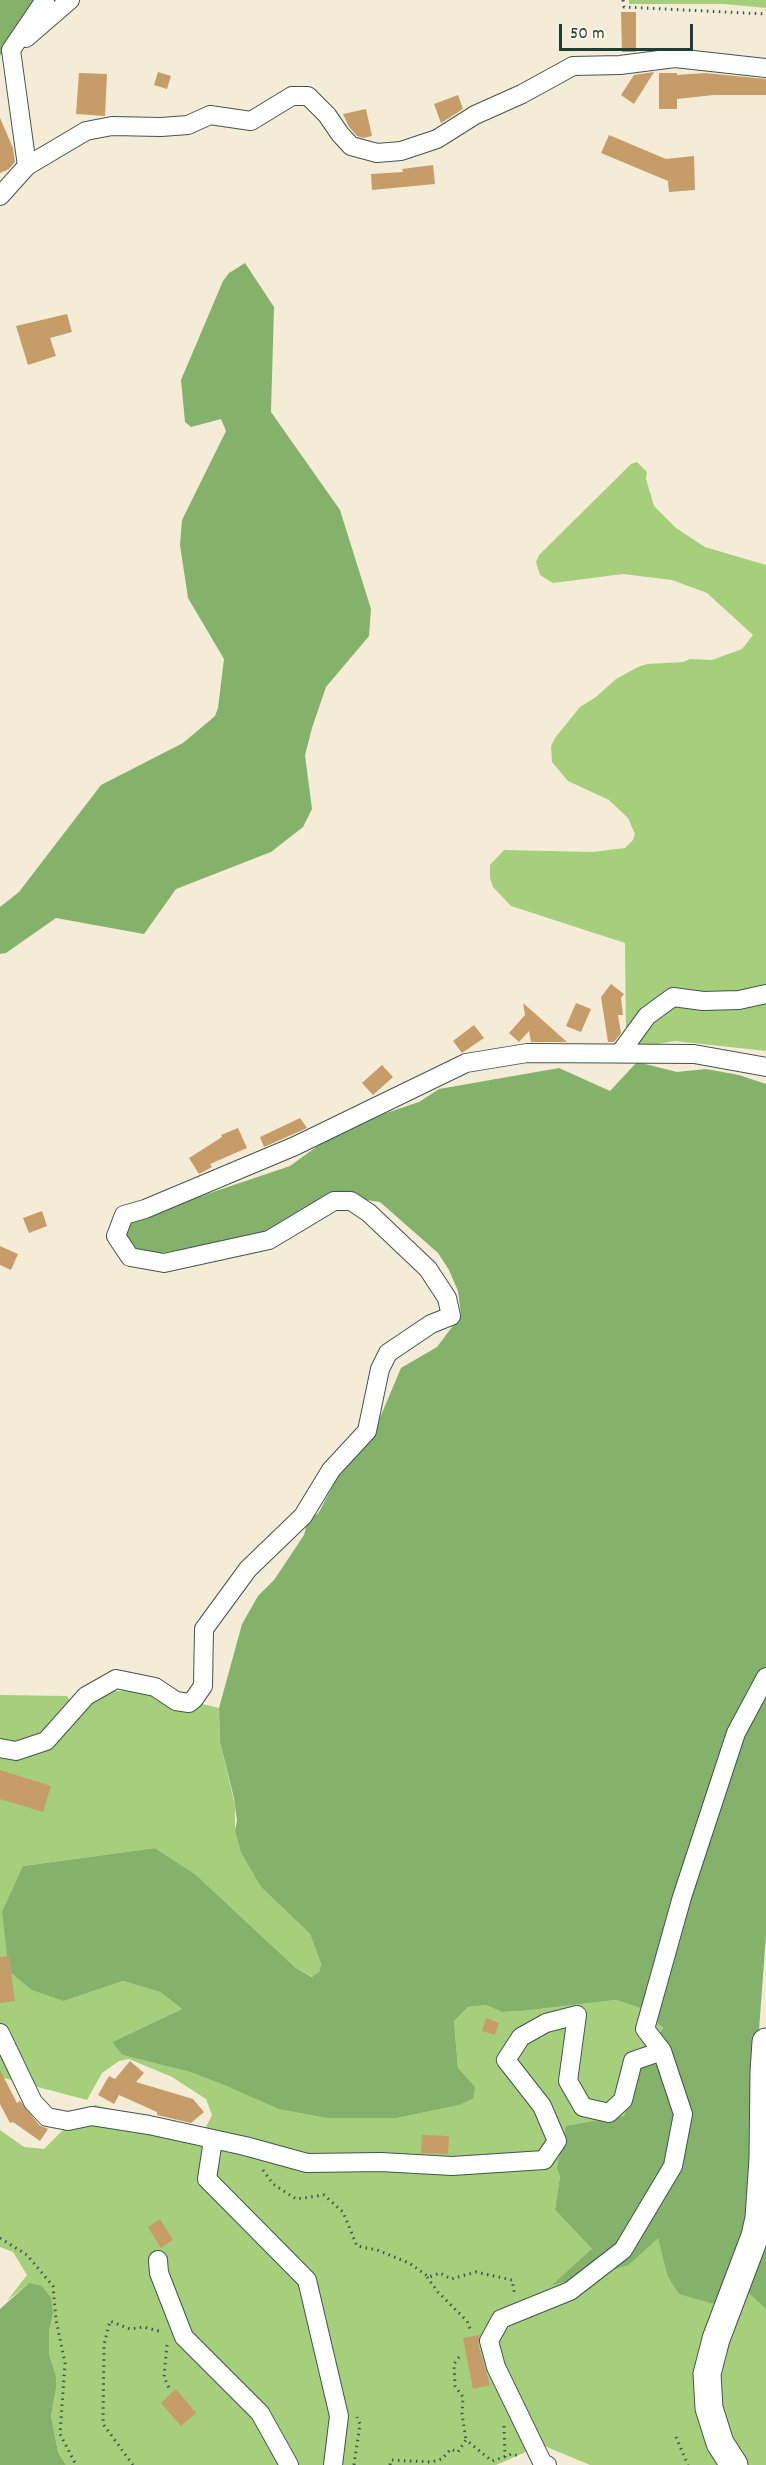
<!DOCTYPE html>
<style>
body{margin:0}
#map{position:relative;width:766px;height:2465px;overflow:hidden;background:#f5ecd7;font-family:Dekko,sans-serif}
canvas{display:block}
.scale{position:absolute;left:559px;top:24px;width:134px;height:27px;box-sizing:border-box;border:3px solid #1f3d34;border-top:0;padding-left:8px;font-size:18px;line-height:21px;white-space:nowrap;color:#1f3d34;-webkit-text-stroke:4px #fbf7ec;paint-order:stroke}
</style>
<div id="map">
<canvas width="766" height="2465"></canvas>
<div class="scale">50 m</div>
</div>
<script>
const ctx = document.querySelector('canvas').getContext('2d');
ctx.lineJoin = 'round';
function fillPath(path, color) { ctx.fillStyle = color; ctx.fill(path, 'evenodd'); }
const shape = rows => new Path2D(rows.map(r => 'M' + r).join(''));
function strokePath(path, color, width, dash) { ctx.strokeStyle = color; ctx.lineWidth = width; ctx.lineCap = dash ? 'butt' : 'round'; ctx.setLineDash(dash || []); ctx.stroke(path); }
fillPath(shape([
 [629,0,766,0,766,8,724,4,629,4],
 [637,462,647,472,646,479,654,506,676,528,705,547,766,565,766,1051,675,1041,617,1051,626,1036,625,943,511,906,493,887,490,878,490,865,504,850,593,852,625,848,633,840,635,834,628,818,609,800,568,781,552,762,551,746,555,738,580,707,596,697,616,679,638,667,647,664,683,662,690,659,712,660,742,649,753,635,707,593,672,580,623,574,553,583,540,575,536,562,539,555,631,464],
 [140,1689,219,1708,220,1742,235,1805,235,1830,261,1887,310,1934,321,1964,319,1972,313,1977,296,1968,195,1874,155,1848,23,1866,64,2001,123,1981,160,1992,182,2009,112,2042,122,2055,190,2072,229,2087,364,2117,397,2118,458,2105,473,2099,458,2068,454,2021,468,2007,486,2005,502,2012,522,2011,616,2000,640,2008,663,2028,640,2059,632,2094,624,2116,560,2176,555,2210,592,2249,629,2265,658,2237,667,2275,714,2304,744,2289,766,2309,766,2465,590,2465,542,2445,496,2465,66,2465,58,2452,51,2416,56,2389,56,2376,49,2354,49,2332,53,2314,29,2283,7,2301,27,2275,13,2252,0,2247,0,2130,24,2147,44,2149,68,2125,95,2105,195,2131,206,2127,212,2115,206,2099,172,2077,129,2059,119,2061,102,2073,87,2100,0,2077,0,1695,67,1696,78,1712,106,1692]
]), '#a6cf7b');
fillPath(shape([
 [0,0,37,0,0,56],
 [245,263,274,307,271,412,340,510,371,609,369,636,326,687,312,728,305,755,312,809,303,827,271,852,176,889,144,934,56,918,6,953,0,954,0,907,19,892,101,785,183,743,215,716,218,708,224,659,188,598,180,545,182,520,226,431,221,419,191,427,185,422,181,380,223,281,229,273],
 [637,1062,677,1072,706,1069,739,1075,766,1084,766,1935,753,2112,750,2242,714,2304,679,2294,667,2275,658,2238,629,2265,552,2285,592,2249,555,2210,560,2176,557,2168,566,2126,624,2116,632,2094,640,2059,663,2028,640,2008,616,2000,522,2011,502,2012,486,2005,468,2007,454,2021,458,2068,475,2087,473,2099,459,2105,397,2118,328,2118,279,2109,229,2087,190,2072,122,2055,112,2042,182,2009,160,1992,123,1981,64,2001,32,1990,9,1971,2,1912,23,1866,155,1848,195,1874,296,1968,312,1977,319,1972,321,1964,310,1934,261,1887,241,1852,235,1830,237,1821,234,1798,220,1742,219,1708,242,1624,258,1596,274,1580,304,1535,307,1523,319,1512,339,1474,373,1434,401,1368,437,1347,461,1315,458,1291,449,1270,438,1253,380,1202,331,1195,265,1236,148,1255,133,1252,121,1236,127,1221,290,1166,334,1134,377,1116,419,1102,439,1089,559,1068,610,1091],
 [766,2226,766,2309,744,2289],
 [29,2283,42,2286,51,2298,53,2314,49,2332,49,2354,56,2376,56,2389,51,2416,58,2452,66,2465,0,2465,0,2309]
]), '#84b26b');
fillPath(shape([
 [621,12,636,12,636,52,622,52],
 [158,72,171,76,167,89,154,85],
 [654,72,634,104,621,95,634,75],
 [79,73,107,74,105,116,76,114],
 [659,73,677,73,677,75,705,73,766,79,766,95,714,95,677,99,677,109,659,109],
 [458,95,463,109,441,123,434,104],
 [366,109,372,136,363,138,357,136,349,127,343,114],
 [0,118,13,148,15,162,9,169,0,173],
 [609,135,666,159,694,156,695,190,669,192,668,181,601,153],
 [433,165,435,184,372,190,371,174,403,172,402,169],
 [67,314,72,332,50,338,56,356,28,365,16,326],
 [611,984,624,994,621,998,623,1015,618,1015,621,1033,614,1042,608,1042,601,997],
 [523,1003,540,1018,567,1042,531,1042,529,1031,519,1042,509,1033,525,1015],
 [576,1003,591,1009,581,1032,566,1026],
 [474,1025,484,1038,462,1053,453,1041],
 [382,1065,393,1077,373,1095,362,1083],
 [300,1118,307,1128,264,1147,260,1137],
 [238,1128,247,1148,210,1164,212,1167,199,1174,189,1158,222,1137,221,1135],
 [42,1211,47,1226,29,1233,23,1218],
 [0,1246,18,1254,11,1270,0,1265],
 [0,1770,51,1786,43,1812,0,1799],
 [9,1956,15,2001,0,2003,0,1957],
 [486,2018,499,2023,495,2035,482,2031],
 [130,2061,144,2073,136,2082,193,2099,204,2112,191,2123,157,2115,157,2112,119,2095,114,2104,98,2095,109,2076,115,2079],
 [0,2070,17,2103,20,2101,39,2125,48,2129,40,2141,13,2122,10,2123,0,2104],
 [422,2135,449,2136,448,2154,421,2153],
 [160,2219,173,2240,161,2248,148,2227],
 [480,2335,478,2344,490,2385,473,2389,463,2338],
 [176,2389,196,2413,181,2426,161,2403]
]), '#c69d68');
const street = shape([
 [26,38,70,0],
 [27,166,11,50,45,0],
 [0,196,27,166,86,131,112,126,161,127,188,125,210,115,251,121,292,96,308,96,327,115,340,134,351,146,377,153,401,151,437,139,475,115,522,94,573,66,620,65,675,58,766,68],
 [620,1053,647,1016,673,997,703,1001,739,1000,766,994],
 [0,1748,16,1751,46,1741,86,1696,116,1679,155,1687,176,1701,189,1703,194,1699,203,1686,204,1629,248,1569,303,1516,331,1470,367,1431,380,1369,388,1353,431,1324,451,1316,447,1298,428,1269,369,1213,351,1201,334,1201,269,1240,164,1263,130,1257,116,1236,124,1215,145,1209,295,1146,466,1063,527,1053,694,1054,766,1067],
 [0,2033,33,2102,47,2117,68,2121,92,2116,149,2125,245,2146,307,2163,381,2162,452,2166,544,2160,557,2141,542,2106,506,2060,521,2037,546,2023,577,2015,568,2081,583,2107,609,2113,623,2100,633,2061,662,2051,683,2114,673,2166,623,2250,570,2291,501,2319,489,2341,496,2367,543,2464,547,2465],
 [662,2051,645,2029,682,1897,736,1733,766,1677],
 [213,2140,207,2179,307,2280,339,2416,333,2465],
 [158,2260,159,2273,184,2337,260,2413,289,2465]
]);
const primary = shape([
 [734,2465,720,2443,709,2408,707,2374,716,2339,755,2236,759,2218,763,2159,764,2072,766,2042]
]);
strokePath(street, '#3f574c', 20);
strokePath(primary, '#3f574c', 29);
strokePath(shape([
 [623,0,624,7,766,14],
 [263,2170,273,2184,296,2199,324,2195,343,2212,357,2246,377,2250,409,2263,429,2277,440,2273,451,2279,476,2272,512,2280,515,2296],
 [0,2238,27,2255,53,2286,56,2320,65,2363,60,2434,76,2465],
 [427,2277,438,2292,467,2321,471,2331],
 [167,2345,164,2377,170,2390],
 [459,2357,454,2364,455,2386,463,2397,462,2414,466,2440],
 [504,2426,505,2457],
 [676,2437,688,2465],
 [133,2465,103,2424,104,2345,110,2321,130,2329,143,2327,163,2332],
 [354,2465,360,2424,357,2417],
 [390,2465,391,2460,431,2462,442,2459,451,2449,458,2452,466,2440,492,2461,512,2454,519,2456]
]), '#3f574c', 3, [1.5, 4.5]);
strokePath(street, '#fff', 18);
strokePath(primary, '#fff', 27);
</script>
